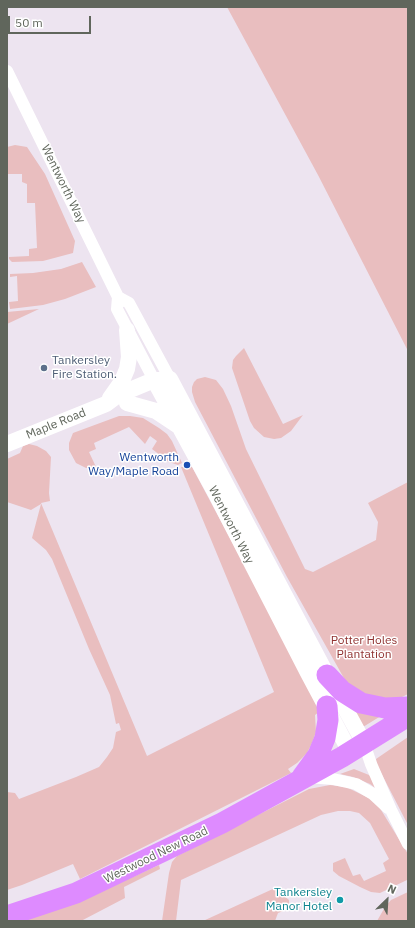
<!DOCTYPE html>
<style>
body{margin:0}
#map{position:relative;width:415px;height:928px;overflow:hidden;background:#ede4f0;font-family:"IBM Plex Sans",sans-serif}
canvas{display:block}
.frame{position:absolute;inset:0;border:8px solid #60665c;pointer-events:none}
.north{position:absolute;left:367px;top:880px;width:40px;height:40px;-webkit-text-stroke:3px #fff;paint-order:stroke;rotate:25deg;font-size:11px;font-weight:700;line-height:16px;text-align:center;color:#60665c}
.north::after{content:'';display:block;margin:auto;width:14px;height:18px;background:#60665c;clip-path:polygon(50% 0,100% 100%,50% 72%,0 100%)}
.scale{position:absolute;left:8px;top:16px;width:83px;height:18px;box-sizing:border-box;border:2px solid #60665c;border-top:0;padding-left:5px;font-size:12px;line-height:14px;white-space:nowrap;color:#60665c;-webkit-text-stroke:3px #fff;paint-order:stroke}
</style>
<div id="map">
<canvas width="415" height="928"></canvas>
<div class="frame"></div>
<div class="north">N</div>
<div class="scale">50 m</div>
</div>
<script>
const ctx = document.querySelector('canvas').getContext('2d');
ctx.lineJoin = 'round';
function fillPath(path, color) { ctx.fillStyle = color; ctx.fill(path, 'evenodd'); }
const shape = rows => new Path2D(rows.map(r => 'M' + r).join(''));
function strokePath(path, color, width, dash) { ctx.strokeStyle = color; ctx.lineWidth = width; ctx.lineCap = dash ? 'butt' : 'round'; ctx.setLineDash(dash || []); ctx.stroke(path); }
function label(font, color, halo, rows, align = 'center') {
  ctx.font = font + ' "IBM Plex Sans",sans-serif'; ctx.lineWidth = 3; ctx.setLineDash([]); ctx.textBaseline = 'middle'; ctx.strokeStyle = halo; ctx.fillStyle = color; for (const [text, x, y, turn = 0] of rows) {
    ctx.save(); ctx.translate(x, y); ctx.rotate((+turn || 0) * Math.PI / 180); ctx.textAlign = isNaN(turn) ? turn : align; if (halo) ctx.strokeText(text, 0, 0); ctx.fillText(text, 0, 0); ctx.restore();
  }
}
fillPath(shape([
 [227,7,408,7,408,351,318,175],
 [15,145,27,147,45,174,75,241,73,253,43,261,12,262,9,259,9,257,29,256,29,249,37,248,35,203,27,203,27,184,22,182,22,174,7,174,7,147],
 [82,262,96,287,65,299,43,305,10,309,9,302,18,301,17,276,10,277,10,274,33,273,61,269],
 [39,309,7,324,7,312],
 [244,348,283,424,303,415,291,431,281,438,274,439,264,437,254,428,250,421,232,368,233,360,236,356],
 [205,377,216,380,223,389,231,406,246,449,305,569,313,572,376,540,378,522,368,503,408,482,408,694,400,698,390,699,360,694,345,680,287,577,195,402,192,392,192,387,194,382,197,379],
 [119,416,130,416,143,418,159,428,167,434,172,441,182,463,178,465,169,462,152,449,157,441,150,436,145,444,129,427,94,443,96,449,89,452,96,467,86,468,76,463,69,450,69,443,73,433],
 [29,444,37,446,46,451,51,457,49,493,50,501,41,503,147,756,274,692,181,467,192,467,304,677,327,706,315,715,316,732,312,743,307,753,297,763,288,769,291,773,80,879,73,864,22,885,7,890,7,792,15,793,19,799,76,777,99,767,107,757,113,748,116,732,121,730,119,723,116,724,110,695,89,649,52,559,46,550,32,538,41,504,31,510,7,502,7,459,20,453,23,446],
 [350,702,389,711,363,727],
 [408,737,408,825,377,765,376,759],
 [354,769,369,775,376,781,382,793,370,784,353,777,340,774],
 [330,785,346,787,369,798,378,805,408,854,408,878,407,880,380,893,371,892,360,887,339,876,333,871,333,863,345,858,353,876,360,874,364,881,386,871,383,863,389,859,370,823,359,813,350,811,338,811,321,815,181,880,176,921,162,921,169,873,172,862,177,856,309,789],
 [159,865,160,869,124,887,125,898,81,921,22,921,102,891],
 [275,888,289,900,289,904,286,910,278,913,275,921,203,921],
 [408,892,408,921,377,921,385,907,391,900]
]), '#e9bebf');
strokePath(shape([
 [7,71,118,297,117,309,154,380],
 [118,297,129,303,170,379],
 [364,743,371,764,391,810,408,844],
 [309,777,333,779,356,784,373,794,388,808]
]), '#fff', 12);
strokePath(shape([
 [170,379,327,675,364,743],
 [154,380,217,496,308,673,350,752],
 [110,398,122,381,127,369,129,357,127,330],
 [127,403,156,411,177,425],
 [7,444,106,404,118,395,154,380,164,380]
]), '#fff', 16);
strokePath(shape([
 [327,675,342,691,361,703,385,708,408,707],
 [302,777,318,755,325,738,328,720,327,706],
 [7,916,76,893,222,823,342,757,408,716]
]), '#de8bff', 21);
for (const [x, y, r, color] of [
 [44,368,4,"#5c6f8a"],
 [187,465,4,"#1a4fb4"],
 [340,900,4,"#0f9aa8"]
]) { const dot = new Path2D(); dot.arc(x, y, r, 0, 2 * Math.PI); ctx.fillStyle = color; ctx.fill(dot); strokePath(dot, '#fff', 1.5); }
label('12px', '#60665c', '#fff', [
 ["Wentworth Way",63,184,64],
 ["Maple Road",56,424,-22],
 ["Wentworth Way",231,525,63],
 ["Westwood New Road",156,855,-26]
]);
label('12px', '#4e5e75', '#fff', [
 ["Tankersley",52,361],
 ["Fire Station.",52,375]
], 'left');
label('12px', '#164399', '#fff', [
 ["Wentworth",179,458],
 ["Way/Maple Road",179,472]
], 'right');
label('12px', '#903230', '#fff', [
 ["Potter Holes",364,641],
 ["Plantation",364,655]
]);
label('12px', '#0d838f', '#fff', [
 ["Tankersley",332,893],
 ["Manor Hotel",332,907]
], 'right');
</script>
